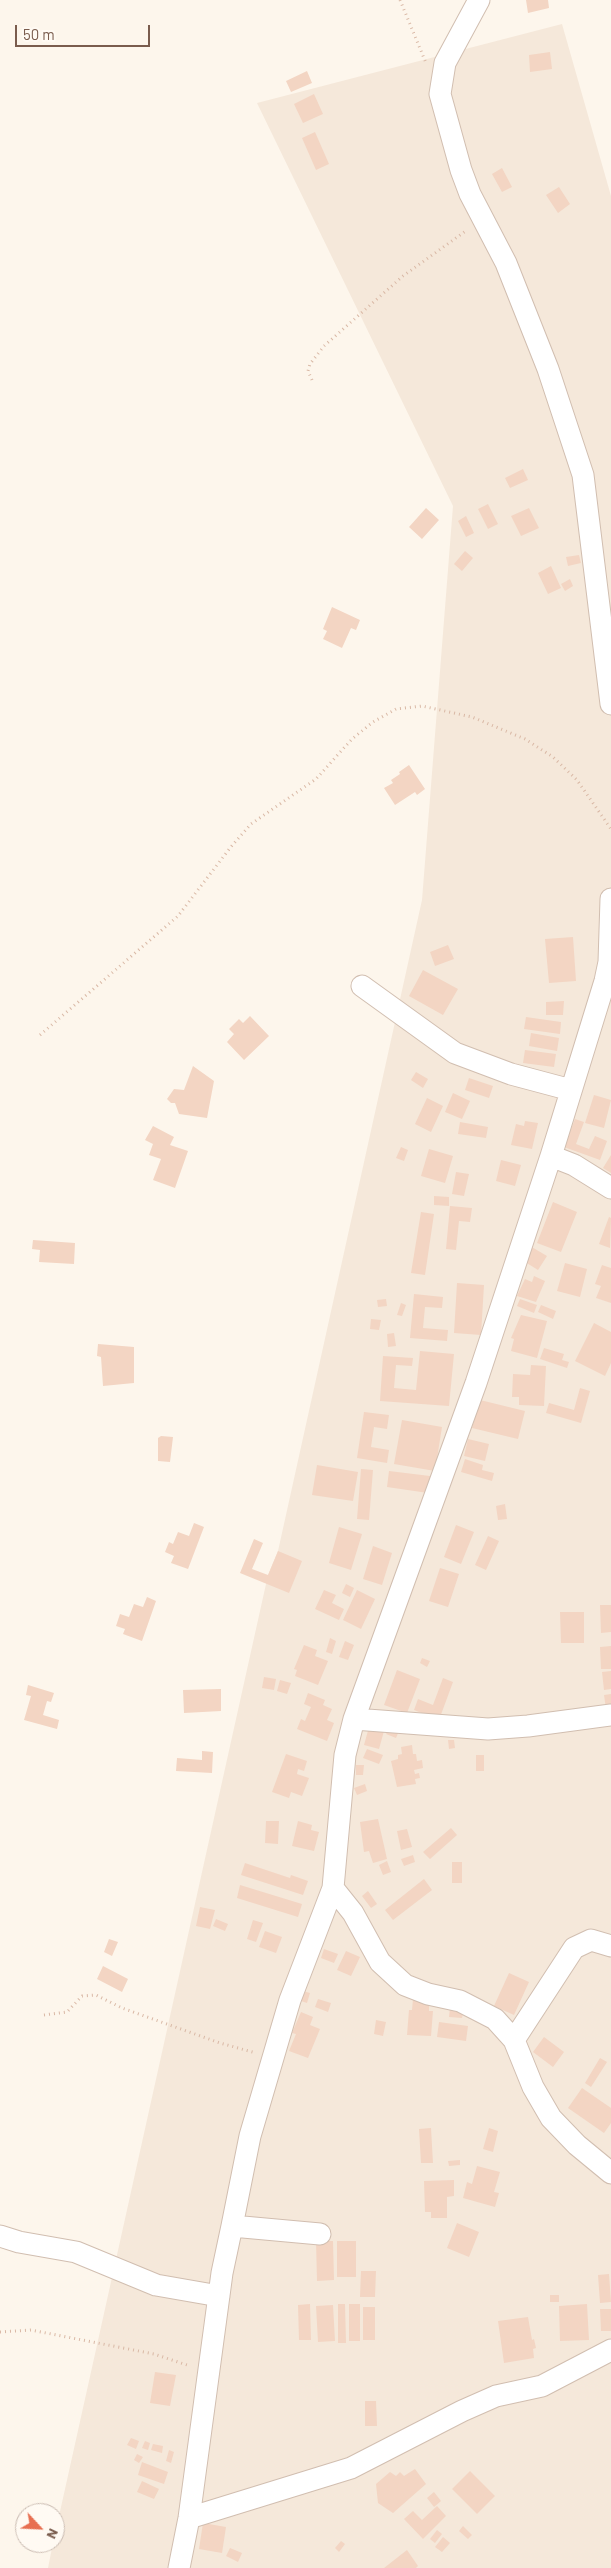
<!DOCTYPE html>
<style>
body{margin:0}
#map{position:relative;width:611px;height:2568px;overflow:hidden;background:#fdf6ec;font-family:Barlow,sans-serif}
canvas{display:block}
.north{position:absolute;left:15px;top:2503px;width:50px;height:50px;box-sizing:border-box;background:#fffaf3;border:1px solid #cabbb1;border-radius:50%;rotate:115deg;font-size:14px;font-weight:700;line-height:20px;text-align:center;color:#7a5c4d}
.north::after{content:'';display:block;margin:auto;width:18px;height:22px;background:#e76f51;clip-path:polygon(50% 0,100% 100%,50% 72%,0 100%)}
.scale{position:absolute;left:15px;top:25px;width:135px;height:22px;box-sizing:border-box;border:2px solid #7a5c4d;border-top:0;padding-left:6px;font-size:15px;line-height:18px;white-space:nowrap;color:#7a5c4d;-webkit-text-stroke:4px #fffaf3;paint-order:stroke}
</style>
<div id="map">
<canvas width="611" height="2568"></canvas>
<div class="north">N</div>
<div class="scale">50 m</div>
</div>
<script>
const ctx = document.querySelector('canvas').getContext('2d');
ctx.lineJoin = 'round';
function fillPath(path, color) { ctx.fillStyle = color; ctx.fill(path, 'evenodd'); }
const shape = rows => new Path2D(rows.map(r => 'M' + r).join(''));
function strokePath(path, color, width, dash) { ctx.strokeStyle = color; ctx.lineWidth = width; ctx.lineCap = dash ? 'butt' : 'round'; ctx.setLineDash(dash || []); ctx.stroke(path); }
fillPath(shape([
 [562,24,611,196,611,2568,48,2568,53,2543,55,2543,55,2534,268,1575,278,1551,422,900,453,506,257,103]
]), '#f5e8da');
fillPath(shape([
 [526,0,548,0,549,8,528,13],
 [550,52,552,69,530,72,529,55],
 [307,71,312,83,291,92,286,81],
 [314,94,323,114,303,123,294,104],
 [315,132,329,164,316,170,302,138],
 [502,168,512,187,502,192,492,174],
 [559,187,570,204,558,213,546,195],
 [523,469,528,480,510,488,505,478],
 [488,504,498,524,488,529,478,509],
 [426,508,439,520,422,539,409,527],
 [529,508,539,528,521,536,511,516],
 [466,516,474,533,466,537,458,521],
 [465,551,473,558,462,571,454,564],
 [579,555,581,563,568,566,566,557],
 [551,566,561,588,548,594,538,573],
 [570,579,573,586,565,591,561,584],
 [332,607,360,620,356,630,351,628,342,648,323,639,327,631,323,629],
 [409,765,425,789,417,795,415,792,395,805,384,788,393,783,391,780,400,774,399,772],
 [573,937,576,981,549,983,545,939],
 [448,945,454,959,435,966,430,952],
 [423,970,458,989,443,1015,409,996],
 [564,1001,563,1015,546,1015,546,1002],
 [250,1016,269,1036,244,1060,227,1042,234,1034,229,1029,239,1019,243,1023],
 [526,1017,561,1022,560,1034,524,1029],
 [531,1033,559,1038,557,1051,529,1046],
 [525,1050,556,1054,554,1067,523,1063],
 [193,1066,214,1081,207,1118,179,1114,175,1103,171,1103,167,1099,174,1089,184,1090],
 [416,1072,428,1079,423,1088,411,1080],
 [469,1078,493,1086,489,1098,465,1090],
 [453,1093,470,1101,462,1119,445,1112],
 [594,1095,611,1100,604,1128,585,1123],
 [427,1098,443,1106,431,1132,415,1124],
 [575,1119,584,1122,576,1144,589,1149,595,1136,607,1141,600,1160,564,1147],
 [525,1121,538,1123,532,1149,511,1145,516,1124,524,1126],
 [460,1122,488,1127,486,1138,458,1134],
 [153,1126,174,1137,170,1145,188,1151,175,1188,153,1180,161,1159,149,1155,153,1144,145,1140],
 [401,1147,408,1150,404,1161,396,1158],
 [429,1149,453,1156,445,1183,421,1176],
 [611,1155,611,1173,603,1168],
 [501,1160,521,1165,515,1186,496,1181],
 [456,1172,469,1174,464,1196,452,1194],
 [434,1196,449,1197,449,1206,434,1205],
 [553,1202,577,1212,561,1252,537,1243],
 [450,1206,472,1208,470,1222,459,1221,456,1250,446,1249],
 [421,1212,434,1214,425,1275,411,1273],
 [609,1217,611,1218,610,1248,599,1244],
 [33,1240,75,1243,74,1264,39,1262,40,1250,32,1249],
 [530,1246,547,1256,538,1270,522,1260],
 [565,1263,587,1269,580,1297,557,1291],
 [602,1265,611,1268,611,1303,596,1298,601,1286,595,1284],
 [534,1276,545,1281,536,1302,517,1296,525,1279,532,1282],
 [457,1283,484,1285,481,1335,454,1333],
 [414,1294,443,1297,442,1308,425,1307,423,1328,448,1330,447,1341,410,1338],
 [386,1299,387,1306,378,1307,377,1300],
 [520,1299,537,1305,534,1313,517,1306],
 [401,1303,406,1305,402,1316,397,1315],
 [541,1305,556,1311,553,1319,538,1312],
 [521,1315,547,1321,537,1358,511,1351,514,1339,511,1338],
 [371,1319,381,1320,379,1330,370,1329],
 [594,1323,611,1332,611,1363,605,1376,575,1361],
 [394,1333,396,1346,388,1347,387,1334],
 [98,1344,134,1347,134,1383,103,1386,101,1357,97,1356],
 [544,1348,564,1354,562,1360,569,1362,567,1368,540,1359],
 [420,1351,454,1354,449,1406,380,1401,383,1356,413,1358,412,1366,396,1365,394,1388,416,1390],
 [531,1365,546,1366,544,1406,519,1405,519,1397,512,1397,513,1374,530,1375],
 [580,1388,590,1391,581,1423,546,1413,549,1403,574,1410],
 [480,1400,525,1411,518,1439,472,1428],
 [364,1412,389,1415,387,1429,374,1427,371,1447,389,1450,387,1463,357,1458],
 [402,1420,442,1427,435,1471,394,1464],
 [161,1436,173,1437,170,1462,158,1461,158,1438],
 [468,1439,489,1444,485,1461,464,1456],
 [465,1459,483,1465,482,1470,494,1473,492,1481,461,1472],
 [317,1465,358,1472,353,1501,312,1495],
 [361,1469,373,1470,369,1520,357,1519],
 [389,1471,430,1476,428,1493,387,1487],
 [505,1504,507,1519,498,1520,496,1506],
 [194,1523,204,1527,188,1569,171,1563,174,1556,165,1552,169,1542,173,1544,178,1532,189,1536],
 [456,1525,474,1532,461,1564,444,1557],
 [339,1527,362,1534,351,1570,329,1563],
 [488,1536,499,1541,486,1570,475,1565],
 [254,1539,263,1543,252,1569,268,1575,278,1551,302,1561,289,1593,240,1573],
 [373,1546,392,1553,382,1585,363,1579],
 [440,1568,459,1574,448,1607,429,1601],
 [346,1584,354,1588,350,1597,342,1593],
 [324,1590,336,1595,332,1603,344,1609,339,1620,315,1609],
 [357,1590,375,1599,361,1629,343,1620],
 [147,1597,156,1601,142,1641,123,1634,125,1629,116,1626,120,1614,129,1617,134,1604,143,1607],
 [600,1605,611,1605,611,1632,601,1633],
 [560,1612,584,1612,584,1643,561,1643],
 [330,1638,336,1641,332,1654,326,1652],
 [345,1641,354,1645,348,1660,339,1657],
 [304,1645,317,1650,315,1656,328,1661,318,1685,295,1676,297,1670,294,1669],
 [611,1646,611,1669,601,1669,600,1647],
 [422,1658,430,1661,427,1667,420,1663],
 [397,1670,420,1679,407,1713,384,1705],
 [611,1671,611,1689,604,1690,602,1672],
 [264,1677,276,1679,274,1690,262,1688],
 [443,1678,453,1682,439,1720,414,1710,418,1699,433,1705],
 [280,1680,291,1683,287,1694,277,1691],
 [28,1685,54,1693,51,1702,47,1701,43,1715,59,1720,57,1729,24,1720,31,1696,26,1695],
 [221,1689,221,1711,184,1713,183,1690],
 [308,1693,325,1700,323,1705,332,1709,327,1720,334,1723,327,1741,297,1729,301,1719,305,1721,311,1707,304,1704],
 [611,1694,611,1709,606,1709,604,1695],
 [369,1727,384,1731,379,1749,364,1745],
 [390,1727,399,1731,396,1738,386,1734],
 [448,1740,454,1740,455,1748,449,1749],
 [412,1745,413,1754,416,1754,417,1761,422,1760,423,1768,414,1770,415,1774,419,1773,420,1778,415,1779,416,1784,397,1787,391,1761,398,1759,398,1755,402,1754,401,1747],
 [367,1749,383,1755,379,1764,363,1758],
 [202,1751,213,1752,212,1773,176,1771,177,1758,202,1760],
 [286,1754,307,1761,304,1771,298,1769,297,1774,309,1778,302,1796,291,1792,289,1798,272,1792],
 [476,1755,484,1755,484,1771,476,1771],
 [356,1765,364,1765,363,1775,356,1775],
 [365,1784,367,1791,357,1795,354,1788],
 [378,1819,387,1859,373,1863,369,1851,364,1852,360,1822],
 [266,1821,279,1821,278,1844,265,1843],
 [298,1821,312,1825,311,1830,319,1832,314,1851,292,1846],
 [451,1828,457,1835,430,1859,423,1852],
 [407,1829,412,1847,401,1850,397,1831],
 [413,1855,415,1862,404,1866,401,1859],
 [387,1861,391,1872,383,1875,379,1865],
 [452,1862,462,1862,462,1883,452,1883],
 [245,1863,290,1878,291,1875,308,1881,303,1895,241,1875],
 [424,1879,432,1890,393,1920,385,1910],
 [240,1885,302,1904,298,1917,237,1898],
 [368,1891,377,1904,371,1908,362,1896],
 [200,1907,215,1910,210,1929,196,1926],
 [216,1919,228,1924,225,1931,213,1926],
 [253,1920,263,1923,256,1942,247,1939],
 [265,1931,282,1937,276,1953,259,1947],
 [109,1939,118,1942,112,1956,104,1952],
 [324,1949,338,1954,334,1963,321,1958],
 [346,1951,360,1957,351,1976,337,1970],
 [103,1966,128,1979,122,1992,97,1979],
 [509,1973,529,1982,514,2015,494,2006],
 [303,1991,310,1993,307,2003,301,2001],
 [318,1999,331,2003,328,2012,315,2007],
 [413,1999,429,2000,429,2011,433,2011,431,2036,407,2035,409,2010,412,2010],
 [450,2007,464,2009,462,2018,449,2017],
 [301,2012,313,2017,310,2025,320,2029,308,2058,289,2051,296,2034,292,2033],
 [376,2020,386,2022,383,2036,374,2034],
 [439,2022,468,2026,466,2041,437,2037],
 [544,2037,564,2052,553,2067,533,2052],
 [600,2058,607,2062,591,2087,585,2083],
 [582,2088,611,2108,611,2123,604,2133,568,2108],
 [431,2128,433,2163,421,2163,419,2129],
 [489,2128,498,2131,493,2152,483,2149],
 [460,2160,460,2165,449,2166,448,2161],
 [477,2166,500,2172,494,2192,499,2193,495,2207,463,2198,467,2182,472,2184],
 [454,2180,454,2196,447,2197,447,2218,431,2218,431,2212,425,2212,424,2181],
 [457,2223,479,2232,469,2257,447,2248],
 [316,2241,333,2241,334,2280,317,2281],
 [337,2241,356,2241,356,2277,337,2277],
 [361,2271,376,2271,375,2297,360,2297],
 [609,2274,611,2302,600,2303,598,2275],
 [550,2295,559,2295,559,2302,550,2302],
 [310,2304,311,2340,299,2340,298,2305],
 [338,2304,345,2304,346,2343,338,2343],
 [349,2304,360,2304,360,2341,349,2341],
 [587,2304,589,2340,560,2341,559,2306],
 [333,2305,335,2341,318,2342,316,2306],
 [363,2307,375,2307,375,2340,363,2340],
 [600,2309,611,2309,611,2331,601,2331],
 [528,2317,532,2340,534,2339,536,2348,533,2349,534,2358,504,2363,498,2321],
 [155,2372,176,2375,170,2406,150,2403],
 [365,2401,376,2401,377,2426,365,2426],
 [131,2438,139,2441,136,2449,127,2445],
 [145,2441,150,2443,148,2450,142,2448],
 [153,2444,163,2446,162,2453,151,2450],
 [169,2450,174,2452,171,2463,166,2461],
 [137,2454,143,2457,139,2463,134,2460],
 [142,2462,168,2472,164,2484,138,2475],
 [415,2469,426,2484,393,2513,378,2503,376,2484,390,2472,396,2476,400,2472,404,2476],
 [470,2471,495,2496,477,2514,452,2489],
 [142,2481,159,2489,154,2499,137,2492],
 [434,2492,441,2501,434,2507,427,2498],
 [437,2506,446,2516,423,2539,404,2519,413,2511,422,2520],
 [203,2523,226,2527,222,2553,199,2549],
 [463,2526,472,2535,468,2539,459,2531],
 [437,2530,442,2534,435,2543,430,2539],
 [443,2537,450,2543,442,2552,435,2547],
 [341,2541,345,2544,339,2552,335,2548],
 [230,2548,242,2553,238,2562,226,2556],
 [407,2550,418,2566,416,2568,384,2568]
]), '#f3d5c3');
const minor = shape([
 [479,0,445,63,440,94,461,170,470,194,506,263,548,369,583,475,611,704],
 [362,986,455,1053,511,1074,571,1090],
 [551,1156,574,1165,611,1188],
 [354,1719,488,1729,528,1726,611,1715],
 [333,1888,353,1913,380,1962,405,1985,428,1994,460,2001,495,2019,514,2040,533,2087,551,2118,577,2145,611,2173],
 [514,2040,574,1948,591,1940,611,1946],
 [232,2226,320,2234],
 [0,2236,19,2242,76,2252,156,2285,219,2296],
 [189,2518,351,2468,462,2411,496,2396,542,2386,611,2350],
 [179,2568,189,2518,222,2273,232,2226,250,2136,290,2000,333,1888,345,1755,354,1719,476,1383,551,1156,605,981,609,962,611,899]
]);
strokePath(minor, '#d1beb0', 23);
strokePath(shape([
 [400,0,426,63],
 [312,380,308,371,310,364,324,346,403,276,467,230],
 [40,1035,178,916,230,848,251,824,316,779,352,739,373,722,396,709,422,706,472,717,525,739,553,757,577,780,611,829],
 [44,2015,67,2012,82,1996,96,1995,122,2008,220,2043,256,2053],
 [0,2332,31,2330,154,2354,190,2366]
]), '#d9b8a5', 3, [1, 4]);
strokePath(minor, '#fff', 21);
</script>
